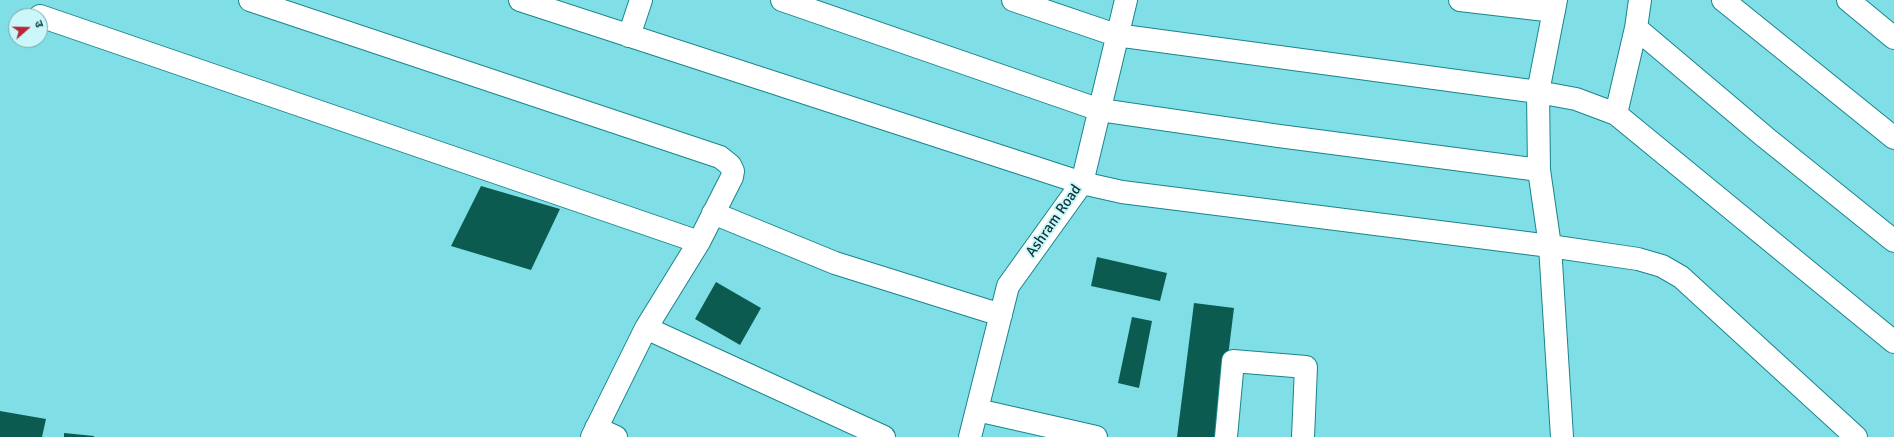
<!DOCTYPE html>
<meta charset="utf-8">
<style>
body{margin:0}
#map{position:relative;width:1894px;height:437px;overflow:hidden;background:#80dfe6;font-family:Signika,"Noto Sans Devanagari",sans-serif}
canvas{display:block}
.north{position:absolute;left:8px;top:8px;width:40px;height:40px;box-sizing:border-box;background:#cbf7fb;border:1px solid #7ea9ad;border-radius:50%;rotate:70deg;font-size:11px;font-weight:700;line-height:16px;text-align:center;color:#0b3538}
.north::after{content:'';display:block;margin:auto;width:14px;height:18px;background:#b82734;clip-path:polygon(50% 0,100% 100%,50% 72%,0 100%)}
</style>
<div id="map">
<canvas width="1894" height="437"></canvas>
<div class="north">उ</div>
</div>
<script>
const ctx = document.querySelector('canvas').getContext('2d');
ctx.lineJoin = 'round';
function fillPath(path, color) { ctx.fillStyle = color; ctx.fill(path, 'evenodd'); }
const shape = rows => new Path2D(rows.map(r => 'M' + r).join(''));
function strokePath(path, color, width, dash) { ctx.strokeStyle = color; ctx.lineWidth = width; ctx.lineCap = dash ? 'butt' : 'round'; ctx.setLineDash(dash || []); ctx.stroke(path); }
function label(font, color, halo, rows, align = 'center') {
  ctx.font = font + ' Signika,sans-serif'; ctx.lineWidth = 4; ctx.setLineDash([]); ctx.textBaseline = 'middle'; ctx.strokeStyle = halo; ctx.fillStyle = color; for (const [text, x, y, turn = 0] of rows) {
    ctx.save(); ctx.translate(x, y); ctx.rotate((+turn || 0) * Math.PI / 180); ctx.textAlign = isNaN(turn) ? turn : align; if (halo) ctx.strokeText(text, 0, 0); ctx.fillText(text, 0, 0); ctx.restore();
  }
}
fillPath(shape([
 [481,186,560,209,531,270,451,246],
 [1097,257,1167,273,1160,301,1091,286],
 [716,282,761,308,740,345,695,319],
 [1194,303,1234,308,1218,437,1177,437],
 [1132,317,1152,321,1139,388,1118,383],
 [0,411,46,419,42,437,0,437],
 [64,433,94,436,94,437,64,437]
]), '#0c5b51');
const minor = shape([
 [250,0,720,157,730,165,733,171,732,177,699,242,646,328,592,437],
 [520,0,1082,183,1122,192,1550,246,1638,259,1662,266,1681,277,1856,437],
 [782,0,1100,110,1279,136,1539,170],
 [1013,0,1116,35,1538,92,1576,99,1616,114,1894,342],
 [1460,0,1554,11],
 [1556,0,1538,92,1539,170,1550,246,1562,437],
 [1723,0,1894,138],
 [1848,0,1894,38],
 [40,16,699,242],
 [1636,28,1765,137,1894,241],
 [629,36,641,0],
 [1616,114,1636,28,1640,0],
 [713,213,835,263,1001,315],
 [646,328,884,437],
 [977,410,1096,437],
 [596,428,616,437],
 [970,437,1008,286,1082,183,1126,0],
 [1226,437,1233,361,1306,367,1303,437]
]);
strokePath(minor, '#19858c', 24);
strokePath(minor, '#fff', 22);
label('15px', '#0b3538', '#cbf7fb', [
 ["Ashram Road",1054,221,-55]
]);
</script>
